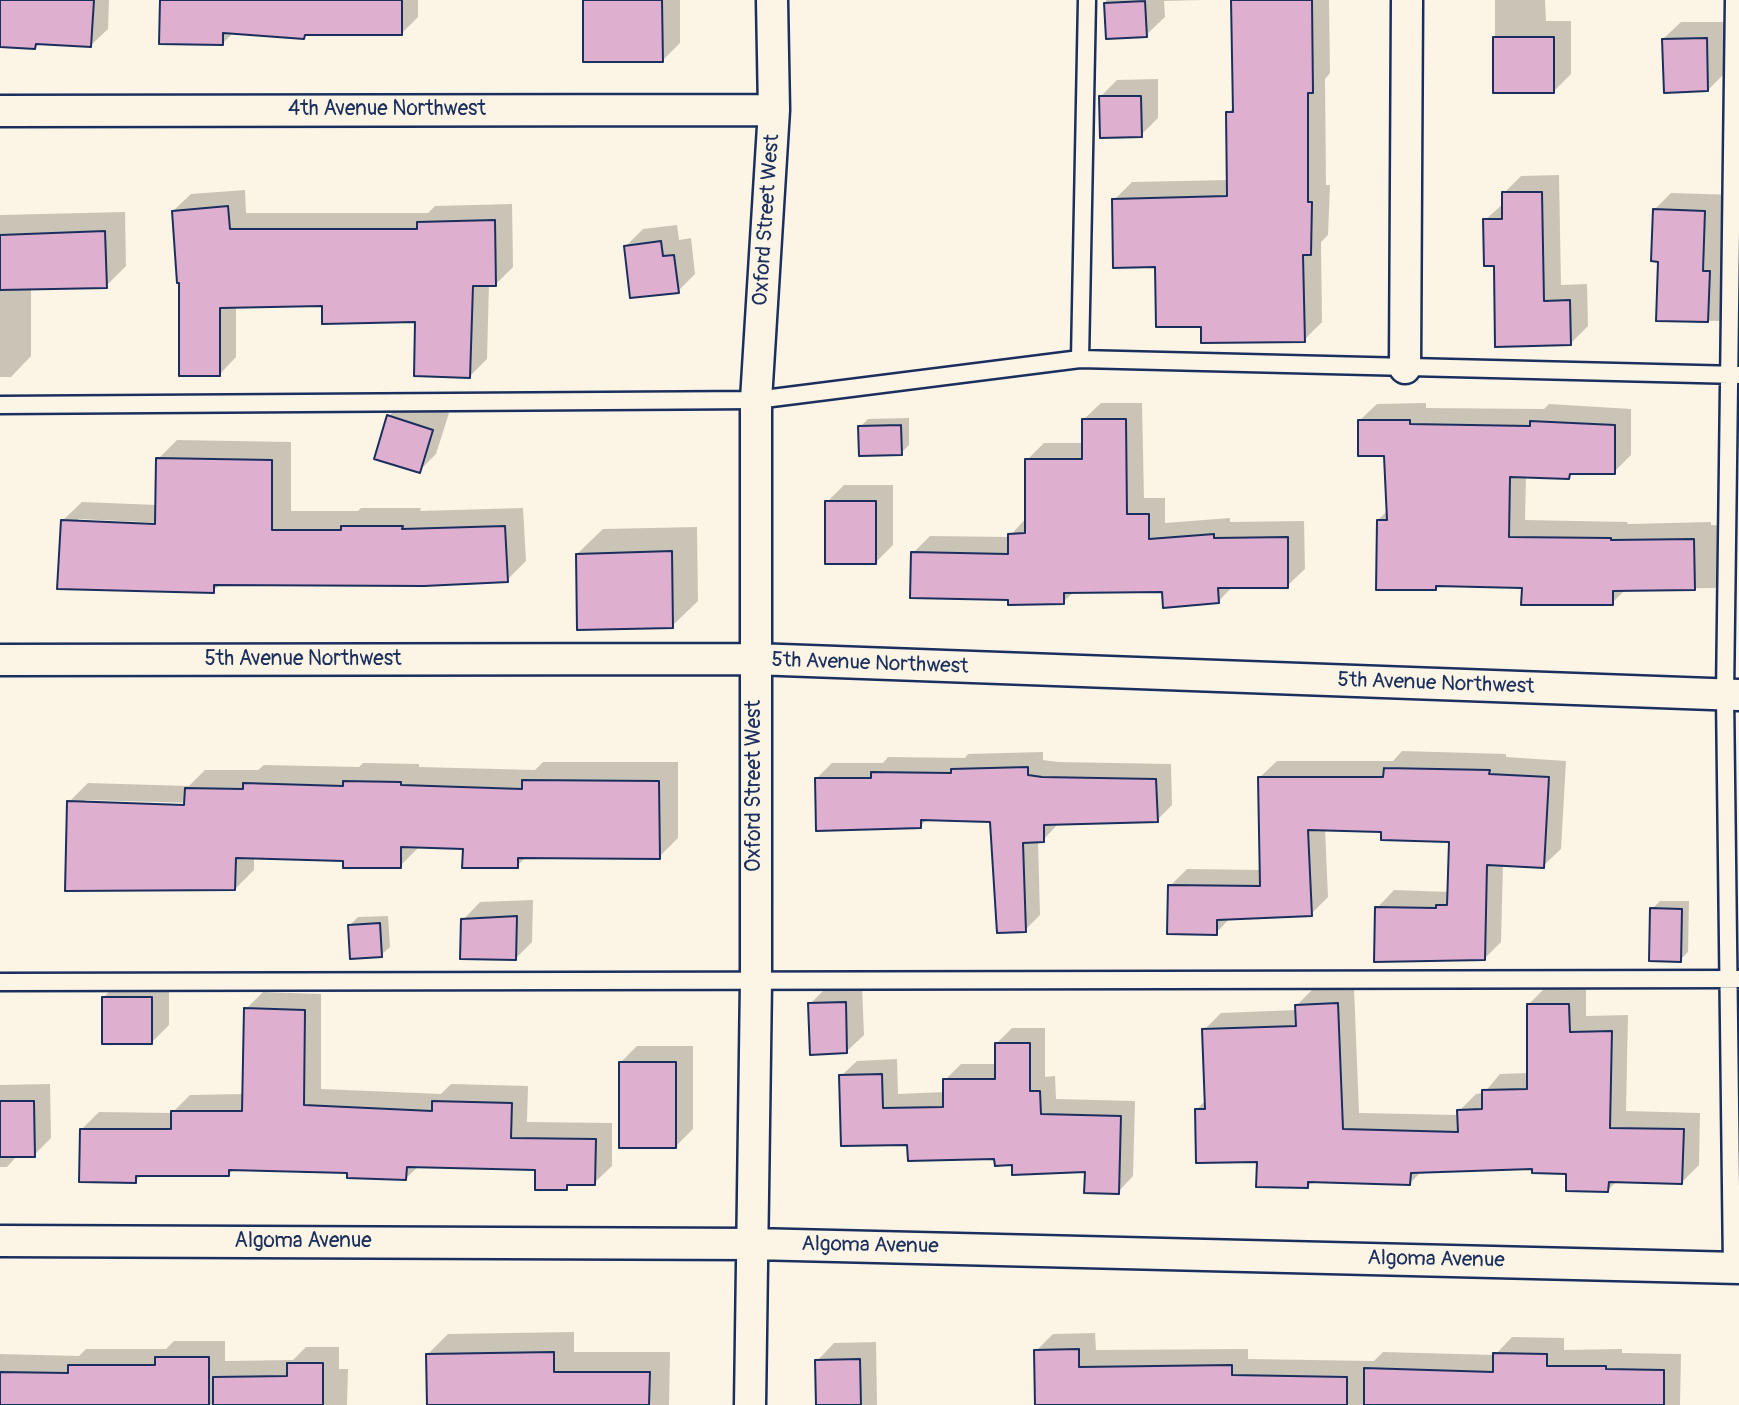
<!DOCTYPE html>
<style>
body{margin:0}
canvas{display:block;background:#fcf5e5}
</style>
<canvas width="1739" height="1405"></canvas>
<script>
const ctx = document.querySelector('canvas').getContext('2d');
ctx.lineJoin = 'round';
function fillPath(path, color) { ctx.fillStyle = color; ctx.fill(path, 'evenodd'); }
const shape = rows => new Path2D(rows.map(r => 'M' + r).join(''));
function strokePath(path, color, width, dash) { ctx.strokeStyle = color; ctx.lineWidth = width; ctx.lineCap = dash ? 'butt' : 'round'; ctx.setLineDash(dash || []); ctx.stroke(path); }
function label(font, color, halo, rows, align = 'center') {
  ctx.font = font + ' Pangolin,sans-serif'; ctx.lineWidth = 5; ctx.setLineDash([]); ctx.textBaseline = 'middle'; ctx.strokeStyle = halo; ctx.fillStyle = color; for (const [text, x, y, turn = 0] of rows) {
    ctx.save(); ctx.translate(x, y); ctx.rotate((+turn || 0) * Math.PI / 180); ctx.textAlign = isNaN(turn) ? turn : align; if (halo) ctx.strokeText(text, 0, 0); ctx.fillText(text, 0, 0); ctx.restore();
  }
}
fillPath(shape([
 [0,0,109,0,108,29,90,46,0,44],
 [162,0,418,0,418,17,401,34,308,33,304,37,234,32,222,44],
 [585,0,680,0,680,43,663,60],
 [1106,0,1203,0,1164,1,1165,17,1146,35,1107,37],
 [1233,0,1329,0,1330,73,1325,79,1326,185,1330,185,1328,235,1321,242,1322,322,1304,340,1203,325,1157,265,1114,200,1132,182,1229,180,1228,113,1235,106],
 [1495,0,1545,0,1546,21,1571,21,1571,74,1554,91,1495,91],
 [1681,22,1724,22,1725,73,1708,90,1663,39],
 [1158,79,1158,118,1141,135,1100,97,1117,80],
 [1559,175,1561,285,1587,284,1588,326,1571,343,1495,264,1485,220,1504,203,1504,193,1521,176],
 [245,190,246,213,428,213,435,206,512,204,513,267,496,284,489,284,487,359,470,376,417,320,324,304,236,306,236,357,219,375,181,281,173,211,191,194],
 [1671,193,1737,195,1736,304,1719,321,1658,319,1660,260,1654,210],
 [125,212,126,266,106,286,31,288,31,356,11,377,0,377,0,215],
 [677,225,679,240,691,238,695,274,678,291,626,246,643,229],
 [406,399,449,413,436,454,419,471,389,416],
 [1101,403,1142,403,1144,498,1165,498,1165,523,1230,518,1230,522,1304,521,1305,569,1287,586,1233,586,1218,602,1164,590,1075,591,1063,602,1010,598,913,553,930,536,1009,537,1027,517,1027,460,1044,443,1083,443,1083,420],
 [1426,403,1426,408,1544,409,1549,404,1631,409,1631,455,1614,472,1574,472,1569,477,1526,476,1525,520,1627,522,1628,524,1711,522,1711,525,1733,526,1732,570,1715,588,1626,589,1612,603,1523,586,1439,584,1435,588,1378,520,1388,510,1386,454,1359,421,1377,404],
 [909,418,909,445,901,453,860,427,868,419],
 [177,440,291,442,291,511,358,511,361,508,421,508,420,511,523,508,526,561,507,580,221,583,213,591,62,521,82,502,157,505,158,459],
 [78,519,164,523,164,526,78,522],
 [844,485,893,485,893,545,876,562,827,502],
 [697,527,698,601,672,626,577,554,603,529],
 [1402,751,1506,754,1506,757,1566,761,1561,849,1543,866,1503,864,1501,942,1484,959,1377,908,1394,890,1449,892,1450,841,1383,830,1325,829,1328,897,1311,914,1231,917,1216,933,1170,886,1187,869,1262,870,1259,778,1277,761,1393,761],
 [1043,752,1043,760,1058,762,1171,764,1172,805,1157,820,1059,823,1043,840,1038,840,1040,915,1025,930,992,821,928,818,920,827,816,779,832,763,883,763,888,757,965,758,968,754],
 [543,762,678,762,678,838,659,857,527,856,517,866,465,847,419,847,400,866,344,859,254,857,254,870,235,889,69,802,88,783,189,786,205,770,258,770,264,765,359,767,363,763,419,764,419,767,535,770],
 [85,800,193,803,193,807,85,804],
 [533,900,532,942,515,959,463,920,480,902],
 [1660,901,1689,901,1688,952,1680,960,1652,909],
 [388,916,390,947,381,955,350,925,358,917],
 [120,981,169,981,169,1025,151,1043,103,998],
 [862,986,864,1035,846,1052,810,1004,827,987],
 [1354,987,1359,1113,1459,1115,1459,1111,1476,1094,1484,1093,1500,1074,1529,1073,1528,1005,1545,988,1586,988,1586,1016,1628,1015,1626,1111,1700,1113,1699,1165,1682,1182,1617,1181,1608,1190,1567,1172,1534,1167,1422,1171,1410,1183,1313,1181,1308,1186,1259,1160,1196,1110,1206,1100,1204,1030,1221,1013,1297,1010,1296,1006,1313,989],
 [263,992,321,994,321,1089,441,1094,451,1084,528,1086,527,1122,612,1123,612,1166,594,1183,571,1183,567,1188,537,1169,419,1166,405,1179,349,1171,234,1169,228,1175,142,1175,135,1181,82,1129,99,1112,172,1113,190,1095,244,1094,246,1009],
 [1012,1028,1045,1028,1045,1077,1055,1076,1056,1099,1135,1101,1133,1176,1118,1192,1087,1170,1014,1163,996,1157,909,1143,841,1076,857,1061,897,1059,898,1094,945,1092,945,1080,961,1064,996,1064,996,1044],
 [637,1046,693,1046,693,1129,676,1146,620,1063],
 [50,1084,51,1138,34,1155,18,1155,7,1167,0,1167,0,1085],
 [574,1332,574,1352,670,1352,669,1405,428,1405,427,1355,448,1334],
 [1095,1333,1096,1350,1248,1349,1248,1359,1374,1361,1383,1352,1495,1355,1512,1337,1564,1338,1564,1350,1622,1349,1622,1353,1681,1354,1680,1405,1037,1405,1036,1351,1053,1334],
 [174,1341,225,1341,225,1361,293,1360,306,1347,339,1347,339,1369,348,1369,347,1405,0,1405,0,1354,79,1356,86,1349,166,1349],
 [876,1342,877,1405,819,1405,817,1361,834,1343]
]), '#0003');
const building = shape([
 [0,0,94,0,91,47,36,44,35,49,0,47,0,0],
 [160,0,402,0,402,35,305,35,304,39,223,33,223,45,159,44,160,0],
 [583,0,662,0,663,62,583,62,583,0],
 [1231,0,1312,0,1313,93,1308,93,1308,202,1312,202,1311,255,1303,255,1305,342,1201,343,1201,327,1156,327,1155,267,1113,268,1112,199,1227,196,1226,112,1233,112,1231,0],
 [1145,1,1147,37,1106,39,1104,3,1145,1],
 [1493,37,1554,37,1554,93,1493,93,1493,37],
 [1707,38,1708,91,1664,93,1662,39,1707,38],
 [1099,96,1141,96,1142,137,1100,138,1099,96],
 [1502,192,1542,192,1544,301,1570,300,1571,345,1495,347,1494,266,1484,266,1483,219,1502,219,1502,192],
 [228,206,230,229,417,229,417,222,495,220,496,286,473,286,470,378,414,376,415,322,322,324,322,306,220,308,220,376,179,376,179,283,177,283,172,211,228,206],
 [1653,209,1705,211,1703,271,1710,271,1708,322,1656,321,1658,262,1651,261,1653,209],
 [105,231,107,288,0,290,0,235,105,231],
 [661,241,663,256,674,255,679,293,630,298,624,246,661,241],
 [387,415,433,430,420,473,374,459,387,415],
 [1082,419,1126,419,1127,514,1149,514,1149,539,1214,534,1214,538,1288,537,1288,588,1218,588,1219,603,1163,608,1162,592,1064,593,1064,604,1008,605,1008,600,910,598,911,552,1008,554,1008,534,1025,533,1025,459,1082,459,1082,419],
 [1358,420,1410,420,1410,424,1530,426,1530,421,1615,425,1615,474,1570,474,1569,479,1510,477,1509,537,1611,538,1611,540,1694,539,1695,590,1613,591,1613,605,1521,605,1522,588,1436,586,1436,590,1376,590,1377,520,1387,520,1384,456,1358,456,1358,420],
 [901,425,902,455,859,456,858,426,901,425],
 [156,458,272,460,272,530,341,530,341,526,403,526,402,529,505,526,508,582,424,586,214,585,214,593,57,589,61,520,155,524,156,458],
 [825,501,876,501,876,564,825,564,825,501],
 [672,551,673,628,577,630,576,554,672,551],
 [1028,767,1028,775,1042,777,1156,779,1158,822,1044,825,1044,842,1023,843,1026,932,997,933,990,822,921,820,921,828,816,831,815,778,871,778,871,772,951,773,951,769,1028,767],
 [1384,768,1490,770,1489,774,1549,777,1544,868,1487,865,1485,960,1374,962,1375,907,1436,908,1436,905,1447,905,1449,842,1381,840,1381,832,1308,830,1312,916,1217,920,1217,935,1167,934,1168,885,1260,886,1258,777,1383,777,1384,768],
 [522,780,659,781,660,859,518,858,518,868,462,868,463,849,401,847,401,868,343,868,343,861,236,858,235,890,65,891,67,801,184,805,185,788,243,789,243,783,343,786,343,781,401,782,401,785,522,789,522,780],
 [1650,908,1682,909,1681,962,1649,961,1650,908],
 [517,916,516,960,460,959,461,919,517,916],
 [380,923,382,957,350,959,348,925,380,923],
 [102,997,152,997,152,1044,102,1044,102,997],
 [846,1002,847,1053,810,1055,808,1003,846,1002],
 [1338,1003,1343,1129,1458,1132,1457,1110,1482,1109,1482,1090,1527,1089,1527,1004,1569,1004,1570,1032,1612,1031,1610,1128,1684,1129,1682,1184,1609,1182,1608,1192,1566,1191,1566,1174,1532,1173,1532,1169,1411,1173,1410,1185,1308,1182,1308,1188,1256,1187,1257,1162,1196,1163,1195,1109,1205,1109,1202,1029,1296,1026,1295,1005,1338,1003],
 [244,1008,305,1010,304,1105,432,1111,432,1101,512,1103,511,1138,596,1139,595,1185,567,1185,567,1190,535,1190,535,1170,407,1167,406,1180,347,1178,347,1173,229,1170,229,1176,136,1176,136,1183,79,1182,80,1129,171,1129,171,1111,242,1111,244,1008],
 [995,1043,1030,1043,1030,1091,1040,1091,1041,1114,1121,1116,1119,1194,1084,1193,1085,1172,1012,1175,1012,1165,995,1166,994,1159,908,1161,907,1145,841,1146,839,1075,882,1074,883,1108,943,1107,943,1079,995,1079,995,1043],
 [619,1062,676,1062,676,1148,619,1148,619,1062],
 [0,1101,34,1101,35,1157,0,1157,0,1101],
 [1079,1349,1079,1367,1232,1365,1232,1375,1347,1377,1347,1405,1035,1405,1034,1350,1079,1349],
 [554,1352,554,1372,650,1372,649,1405,427,1405,426,1354,554,1352],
 [1493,1353,1547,1354,1547,1366,1606,1366,1606,1369,1664,1370,1664,1405,1364,1405,1364,1368,1493,1372,1493,1353],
 [155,1357,209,1357,209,1405,0,1405,0,1372,68,1373,68,1365,155,1365,155,1357],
 [860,1359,861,1405,816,1405,815,1360,860,1359],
 [287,1363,323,1363,323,1405,213,1405,213,1377,287,1376,287,1363]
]);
fillPath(building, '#deafcf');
strokePath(building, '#1b2f5e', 2);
const lane = shape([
 [1080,359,1087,0],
 [0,405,756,400,1080,359,1739,375],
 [0,982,1739,979],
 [1732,1268,1725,695,1734,0]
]);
const street = shape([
 [0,111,774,110],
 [1405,368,1407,0],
 [0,660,754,659,1739,695],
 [0,1241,753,1244,1739,1268],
 [750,1405,756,982,756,400,774,110,772,0]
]);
strokePath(lane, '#1b2f5e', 21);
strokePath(street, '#1b2f5e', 35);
strokePath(lane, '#fcf5e5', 16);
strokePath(street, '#fcf5e5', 30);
label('21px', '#1b2f5e', '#fcf5e5', [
 ["4th Avenue Northwest",387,110],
 ["Oxford Street West",767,220,-86],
 ["5th Avenue Northwest",303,660],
 ["5th Avenue Northwest",870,664,2],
 ["5th Avenue Northwest",1436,684,2],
 ["Oxford Street West",755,786,-90],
 ["Algoma Avenue",303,1242],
 ["Algoma Avenue",870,1246,1],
 ["Algoma Avenue",1436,1260,1]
]);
</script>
